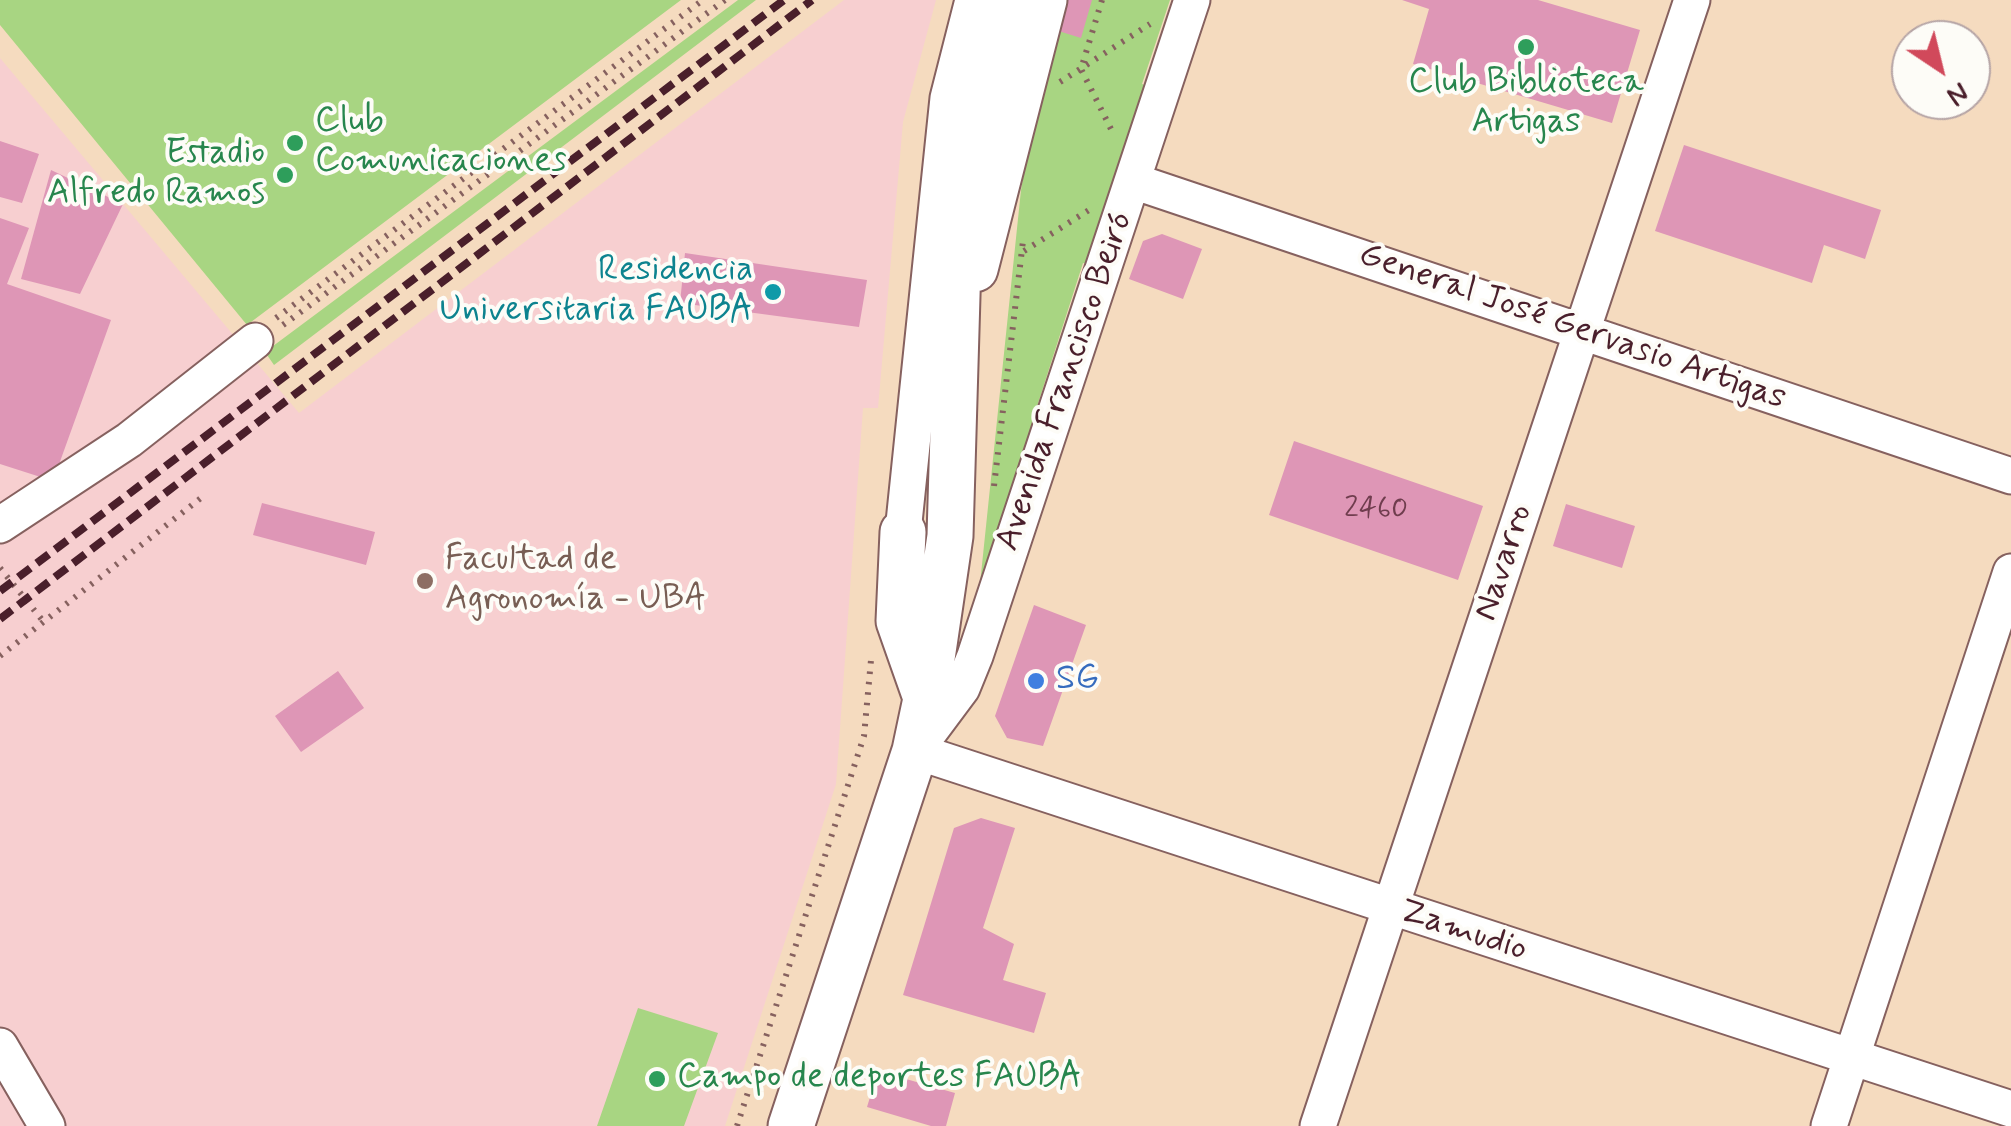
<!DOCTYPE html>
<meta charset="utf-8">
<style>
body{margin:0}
#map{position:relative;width:2011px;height:1126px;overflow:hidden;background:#f5dbbf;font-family:Mynerve,sans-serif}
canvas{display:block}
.north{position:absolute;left:1891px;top:20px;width:100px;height:100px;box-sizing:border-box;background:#fdfcf7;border:2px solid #b5a4a5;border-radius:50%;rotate:145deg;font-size:28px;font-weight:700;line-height:40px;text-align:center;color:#4a1f2b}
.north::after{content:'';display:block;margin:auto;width:35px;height:45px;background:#d1495b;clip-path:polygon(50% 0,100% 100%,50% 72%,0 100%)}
</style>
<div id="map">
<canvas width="2011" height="1126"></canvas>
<div class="north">N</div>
</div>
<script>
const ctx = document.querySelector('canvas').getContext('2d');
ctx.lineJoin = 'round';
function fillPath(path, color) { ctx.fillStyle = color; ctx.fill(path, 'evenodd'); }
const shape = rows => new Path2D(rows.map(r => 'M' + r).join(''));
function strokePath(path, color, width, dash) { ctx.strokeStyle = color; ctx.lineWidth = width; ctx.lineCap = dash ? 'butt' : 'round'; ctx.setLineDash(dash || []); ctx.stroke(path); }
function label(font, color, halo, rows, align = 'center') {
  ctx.font = font + ' Mynerve,sans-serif'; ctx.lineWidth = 8; ctx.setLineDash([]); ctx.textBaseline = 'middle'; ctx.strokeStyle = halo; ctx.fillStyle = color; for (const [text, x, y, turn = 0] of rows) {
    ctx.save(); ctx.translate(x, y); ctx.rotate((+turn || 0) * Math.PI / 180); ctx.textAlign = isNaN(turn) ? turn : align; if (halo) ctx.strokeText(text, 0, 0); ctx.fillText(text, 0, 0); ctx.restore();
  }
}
fillPath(shape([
 [844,0,936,0,903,122,878,408,863,408,836,784,725,1126,0,1126,0,58,299,413]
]), '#f7cfd0');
fillPath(shape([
 [0,0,681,0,247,325,0,25],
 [738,0,756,0,274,365,265,352],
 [1061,0,1170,0,1142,84,1153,88,1094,266,1083,263,1034,416,1045,421,978,603,1021,190,1040,81],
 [638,1008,718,1033,684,1126,597,1126]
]), '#a8d582');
fillPath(shape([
 [1061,0,1092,0,1081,38,1052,29],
 [1538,0,1640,30,1612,123,1413,64,1429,9,1402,0],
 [0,141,39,154,22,203,0,197],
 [1684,145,1881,210,1865,259,1824,245,1812,283,1655,231],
 [51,170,123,204,80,294,21,279],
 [0,218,29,228,7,284,111,320,53,481,0,464],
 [1162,234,1202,249,1183,299,1129,279,1143,241],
 [685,253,867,280,859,327,680,303],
 [1294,441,1483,506,1458,580,1269,515],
 [262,503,375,532,366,565,253,535],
 [1566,504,1635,526,1622,568,1553,546],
 [1034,605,1086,625,1043,746,1007,738,995,716],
 [338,671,364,708,301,752,275,716],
 [981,818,1015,828,983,928,1014,944,1003,980,1046,993,1034,1033,903,995,954,828],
 [878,1071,955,1093,946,1126,931,1126,867,1107]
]), '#de96b6');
const minor = shape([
 [1192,0,975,656,962,688,915,751,2011,1109],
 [1133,181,2011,476],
 [0,525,129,440,255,341],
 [903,532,948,98,973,0],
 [0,1046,47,1126],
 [1318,1126,1692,0],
 [1829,1126,2011,572]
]);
const major = shape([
 [975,269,1044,0],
 [903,532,899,621,924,692],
 [791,1126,915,751,926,699,950,536,960,193,1001,0]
]);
strokePath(minor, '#86615f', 39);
strokePath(major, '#86615f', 49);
strokePath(shape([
 [1102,0,1081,69,1113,133],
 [1060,82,1150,24],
 [1024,251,1089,210],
 [276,318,703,0],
 [283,325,725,0],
 [994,486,1023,241],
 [0,568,43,621],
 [0,656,201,498],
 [737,1126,864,736,871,660]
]), '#86615f', 6, [2.5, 8]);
strokePath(minor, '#fff', 35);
strokePath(major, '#fff', 45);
strokePath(shape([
 [0,591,784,0],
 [0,619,812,0]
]), '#4a1f2b', 8, [15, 8]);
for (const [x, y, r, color] of [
 [1526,47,10,"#2e9e5b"],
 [295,143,10,"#2e9e5b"],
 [285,175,10,"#2e9e5b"],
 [773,292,10,"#0f9aa8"],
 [425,581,10,"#8d6e63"],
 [1036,681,10,"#3f7fe0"],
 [657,1079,10,"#2e9e5b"]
]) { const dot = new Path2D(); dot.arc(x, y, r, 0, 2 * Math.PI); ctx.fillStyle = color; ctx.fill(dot); strokePath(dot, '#fdfcf7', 4); }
label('30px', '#6f3d4e', null, [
 ["2460",1376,510]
]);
label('35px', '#27864d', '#fdfcf7', [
 ["Club Biblioteca",1526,84,"center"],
 ["Artigas",1526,124,"center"],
 ["Club",315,123],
 ["Comunicaciones",315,163],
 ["Estadio",265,155,"right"],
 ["Alfredo Ramos",265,195,"right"],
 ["Campo de deportes FAUBA",677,1079]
], 'left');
label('35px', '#0d838f', '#fdfcf7', [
 ["Residencia",753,272],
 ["Universitaria FAUBA",753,312]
], 'right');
label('35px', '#4a1f2b', '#fdfcf7', [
 ["General José Gervasio Artigas",1572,328,19],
 ["Avenida Francisco Beiró",1066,382,-71],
 ["Navarro",1505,563,-72],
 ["Zamudio",1463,932,18]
]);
label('35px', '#785e54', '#fdfcf7', [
 ["Facultad de",445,561],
 ["Agronomía - UBA",445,601]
], 'left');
label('35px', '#366cbe', '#fdfcf7', [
 ["SG",1056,681]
], 'left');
</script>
